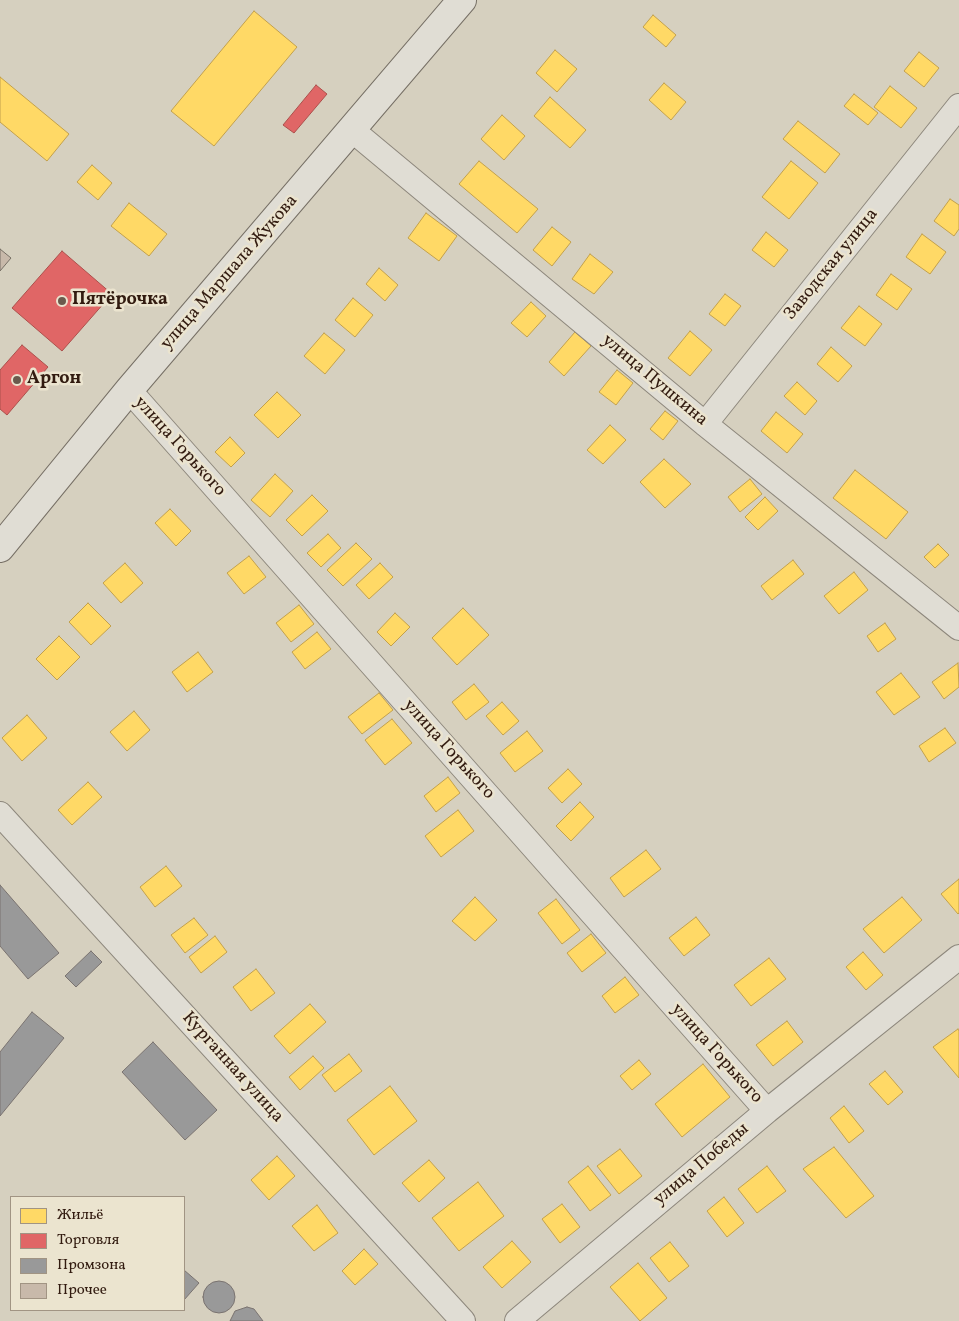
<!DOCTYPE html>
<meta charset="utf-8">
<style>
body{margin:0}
#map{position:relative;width:959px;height:1321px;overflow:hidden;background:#d6d0bf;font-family:Vollkorn,serif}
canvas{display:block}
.legend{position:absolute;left:10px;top:1196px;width:175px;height:115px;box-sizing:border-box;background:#ebe4cf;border:1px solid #a19483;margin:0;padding:6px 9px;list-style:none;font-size:15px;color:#321b10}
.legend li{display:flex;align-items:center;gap:10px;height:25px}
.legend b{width:25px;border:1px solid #a19483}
</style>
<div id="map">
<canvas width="959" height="1321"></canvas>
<ul class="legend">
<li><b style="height:14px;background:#ffd966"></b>Жильё</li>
<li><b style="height:14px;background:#e06666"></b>Торговля</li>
<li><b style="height:14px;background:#999"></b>Промзона</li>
<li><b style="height:14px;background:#c8b9aa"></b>Прочее</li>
</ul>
</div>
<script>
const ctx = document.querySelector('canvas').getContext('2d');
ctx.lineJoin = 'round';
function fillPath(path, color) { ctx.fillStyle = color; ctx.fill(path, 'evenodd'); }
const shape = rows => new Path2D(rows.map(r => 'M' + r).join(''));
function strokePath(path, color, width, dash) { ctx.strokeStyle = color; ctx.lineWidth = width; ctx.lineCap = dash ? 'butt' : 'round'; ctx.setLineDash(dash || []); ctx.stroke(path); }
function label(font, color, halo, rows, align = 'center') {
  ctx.font = font + ' Vollkorn,serif'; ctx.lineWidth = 5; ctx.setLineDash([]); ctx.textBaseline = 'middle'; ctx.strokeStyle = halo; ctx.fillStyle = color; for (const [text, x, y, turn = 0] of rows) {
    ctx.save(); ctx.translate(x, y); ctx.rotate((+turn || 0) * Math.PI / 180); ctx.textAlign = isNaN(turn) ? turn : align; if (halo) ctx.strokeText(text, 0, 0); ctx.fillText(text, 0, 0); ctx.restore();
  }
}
const homes = shape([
 [254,11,297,47,214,146,171,111,254,11],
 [653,15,676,35,666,47,643,27,653,15],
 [555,50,577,69,557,92,536,73,555,50],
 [919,52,939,68,924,87,904,71,919,52],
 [0,77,69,134,47,161,0,122,0,77],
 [664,83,686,102,671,120,649,100,664,83],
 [890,86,917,108,901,128,874,107,890,86],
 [854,94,878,113,868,125,844,106,854,94],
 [550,97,586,130,570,148,534,116,550,97],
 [502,115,525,136,504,160,481,139,502,115],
 [798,121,840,154,825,173,783,139,798,121],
 [479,161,538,209,517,233,459,184,479,161],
 [791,161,818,183,789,219,762,197,791,161],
 [92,165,112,183,98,200,77,182,92,165],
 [950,199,959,205,959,229,954,236,934,221,950,199],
 [129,203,167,234,149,256,111,226,129,203],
 [426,213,457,236,439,261,408,238,426,213],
 [552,227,571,242,552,266,533,250,552,227],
 [766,232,788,250,774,267,752,250,766,232],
 [922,234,946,252,930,274,906,257,922,234],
 [590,254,613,272,594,294,572,279,590,254],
 [379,268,398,285,385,301,366,284,379,268],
 [891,274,912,289,897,310,876,295,891,274],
 [725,294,741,306,725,326,709,314,725,294],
 [353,298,373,315,355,337,335,320,353,298],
 [531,302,546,316,527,337,511,323,531,302],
 [859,306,882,324,865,346,841,328,859,306],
 [690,331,712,350,690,376,668,358,690,331],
 [575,332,591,346,564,376,549,362,575,332],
 [324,333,345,350,325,374,304,356,324,333],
 [831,347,852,366,838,382,817,364,831,347],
 [617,370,633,383,616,405,599,392,617,370],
 [797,382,817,401,805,415,784,396,797,382],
 [277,392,301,415,278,438,254,415,277,392],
 [665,411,678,421,663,440,650,429,665,411],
 [776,412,803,434,787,453,761,431,776,412],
 [610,425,626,440,603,464,587,450,610,425],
 [230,437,245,453,231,467,215,452,230,437],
 [664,459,691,484,665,508,640,482,664,459],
 [855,470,908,512,886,539,833,498,855,470],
 [275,474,293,491,270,517,251,500,275,474],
 [750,479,762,494,740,512,728,497,750,479],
 [312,495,328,511,302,536,286,520,312,495],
 [765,497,778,511,758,530,745,517,765,497],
 [170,509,191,531,176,546,155,523,170,509],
 [328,534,341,548,321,567,307,553,328,534],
 [356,543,372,559,343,586,327,570,356,543],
 [938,544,949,555,935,568,924,557,938,544],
 [249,556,266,577,244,594,227,573,249,556],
 [793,560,804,574,772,600,761,586,793,560],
 [125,563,143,583,121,603,103,583,125,563],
 [380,563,393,577,369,599,356,585,380,563],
 [854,572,868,590,839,614,824,596,854,572],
 [88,603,111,626,91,645,69,622,88,603],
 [299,605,314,624,291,642,276,623,299,605],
 [463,608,489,635,457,665,432,638,463,608],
 [395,613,410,627,391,646,377,632,395,613],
 [885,623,896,639,878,652,867,636,885,623],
 [317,632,331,649,305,669,292,652,317,632],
 [59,636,80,657,57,680,36,659,59,636],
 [198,652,213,672,187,692,172,672,198,652],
 [958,663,959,687,944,699,932,682,958,663],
 [901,673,920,697,894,715,876,692,901,673],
 [474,684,489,702,466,720,452,702,474,684],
 [379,693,393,710,362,734,348,717,379,693],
 [502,702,519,721,503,735,486,716,502,702],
 [134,711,150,730,127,751,110,732,134,711],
 [27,715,47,738,22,761,2,738,27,715],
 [392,719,412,743,385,765,365,740,392,719],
 [945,728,956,743,929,762,919,746,945,728],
 [527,731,543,751,515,772,500,753,527,731],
 [568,769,582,784,562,803,548,788,568,769],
 [448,777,460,793,436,812,424,796,448,777],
 [88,782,102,797,72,825,58,810,88,782],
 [580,802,594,817,571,841,556,826,580,802],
 [458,810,474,831,441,857,425,836,458,810],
 [646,850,661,869,624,897,610,878,646,850],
 [166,866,182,886,155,907,140,887,166,866],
 [959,879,959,913,958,914,941,894,959,879],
 [475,897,497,920,475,941,452,921,475,897],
 [902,897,922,920,884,953,863,929,902,897],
 [556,899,580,930,562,944,538,913,556,899],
 [696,917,710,935,684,956,669,938,696,917],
 [194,918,208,935,185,953,171,935,194,918],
 [591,934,606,953,582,972,567,953,591,934],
 [215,936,227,952,201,973,189,957,215,936],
 [863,952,883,975,866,990,846,967,863,952],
 [769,958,786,979,751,1006,734,985,769,958],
 [256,969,275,993,251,1011,233,987,256,969],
 [625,977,639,995,615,1013,602,996,625,977],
 [310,1004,326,1022,290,1054,274,1036,310,1004],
 [787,1021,803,1042,773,1066,756,1045,787,1021],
 [958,1029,959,1031,959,1078,933,1047,958,1029],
 [349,1054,362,1071,335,1092,322,1075,349,1054],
 [313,1056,324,1068,300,1090,289,1077,313,1056],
 [639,1060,651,1074,632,1090,620,1076,639,1060],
 [703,1064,730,1097,682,1137,655,1104,703,1064],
 [885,1071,903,1092,888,1105,869,1084,885,1071],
 [390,1086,417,1121,374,1155,347,1120,390,1086],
 [844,1106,864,1131,849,1143,830,1118,844,1106],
 [834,1147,874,1196,846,1218,803,1169,834,1147],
 [620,1149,642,1176,619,1194,597,1166,620,1149],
 [277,1156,295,1176,269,1200,251,1180,277,1156],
 [429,1160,445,1178,419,1202,402,1183,429,1160],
 [588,1166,611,1195,590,1211,568,1182,588,1166],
 [767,1166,786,1191,757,1213,738,1189,767,1166],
 [478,1182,504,1216,459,1251,432,1218,478,1182],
 [724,1197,744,1223,727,1237,707,1211,724,1197],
 [562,1204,580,1227,560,1243,542,1219,562,1204],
 [317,1205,338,1233,314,1251,292,1226,317,1205],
 [512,1241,531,1262,502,1288,483,1267,512,1241],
 [670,1242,689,1266,669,1282,650,1258,670,1242],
 [364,1249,378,1264,355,1285,342,1271,364,1249],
 [638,1263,667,1298,640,1321,610,1287,638,1263]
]);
fillPath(homes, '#ffd966');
strokePath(homes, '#c2a04c', 1);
const shops = shape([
 [316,85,327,94,294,133,283,125,316,85],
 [62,251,112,294,62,351,12,308,62,251],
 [22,345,48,367,7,415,0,409,0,370,22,345]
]);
fillPath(shops, '#e06666');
strokePath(shops, '#ac504c', 1);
const industry = shape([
 [0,885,59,953,28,979,0,946,0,885],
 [91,951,102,962,76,987,65,976,91,951],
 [32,1012,64,1038,0,1116,0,1052,32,1012],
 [153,1042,217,1110,185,1140,122,1072,153,1042],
 [184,1270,199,1283,184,1300,184,1270],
 '203 1297a16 16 0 1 1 32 0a16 16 0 1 1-32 0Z',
 [247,1307,254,1309,263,1321,230,1321,235,1311,247,1307]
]);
fillPath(industry, '#999');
strokePath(industry, '#7a7370', 1);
const building = shape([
 [0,249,11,258,0,271,0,249]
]);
fillPath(building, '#c8b9aa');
strokePath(building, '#766f65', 1);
const minor = shape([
 [352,130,705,424,959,628],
 [129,390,767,1111],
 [705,424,959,106],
 [0,814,463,1321],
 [517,1321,767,1111,959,957]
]);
const secondary = shape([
 [0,548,129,390,462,0]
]);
strokePath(minor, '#8d877c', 26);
strokePath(secondary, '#766f65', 30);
strokePath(minor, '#e0ddd4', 24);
strokePath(secondary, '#e0ddd4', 28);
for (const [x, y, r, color] of [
 [62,301,5,"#6b5a4d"],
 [17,380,5,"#6b5a4d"]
]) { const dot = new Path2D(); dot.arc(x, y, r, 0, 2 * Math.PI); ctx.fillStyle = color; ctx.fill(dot); strokePath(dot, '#ebe4cf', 2); }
label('18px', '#321b10', '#ebe4cf', [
 ["Заводская улица",832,265,-51],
 ["улица Маршала Жукова",230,273,-49],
 ["улица Пушкина",654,381,40],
 ["улица Горького",179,447,48],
 ["улица Горького",448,750,48],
 ["улица Горького",716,1054,48],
 ["Курганная улица",232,1068,48],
 ["улица Победы",702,1165,-40]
]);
label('bold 18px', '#321b10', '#ebe4cf', [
 ["Пятёрочка",72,301],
 ["Аргон",27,380]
], 'left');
</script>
